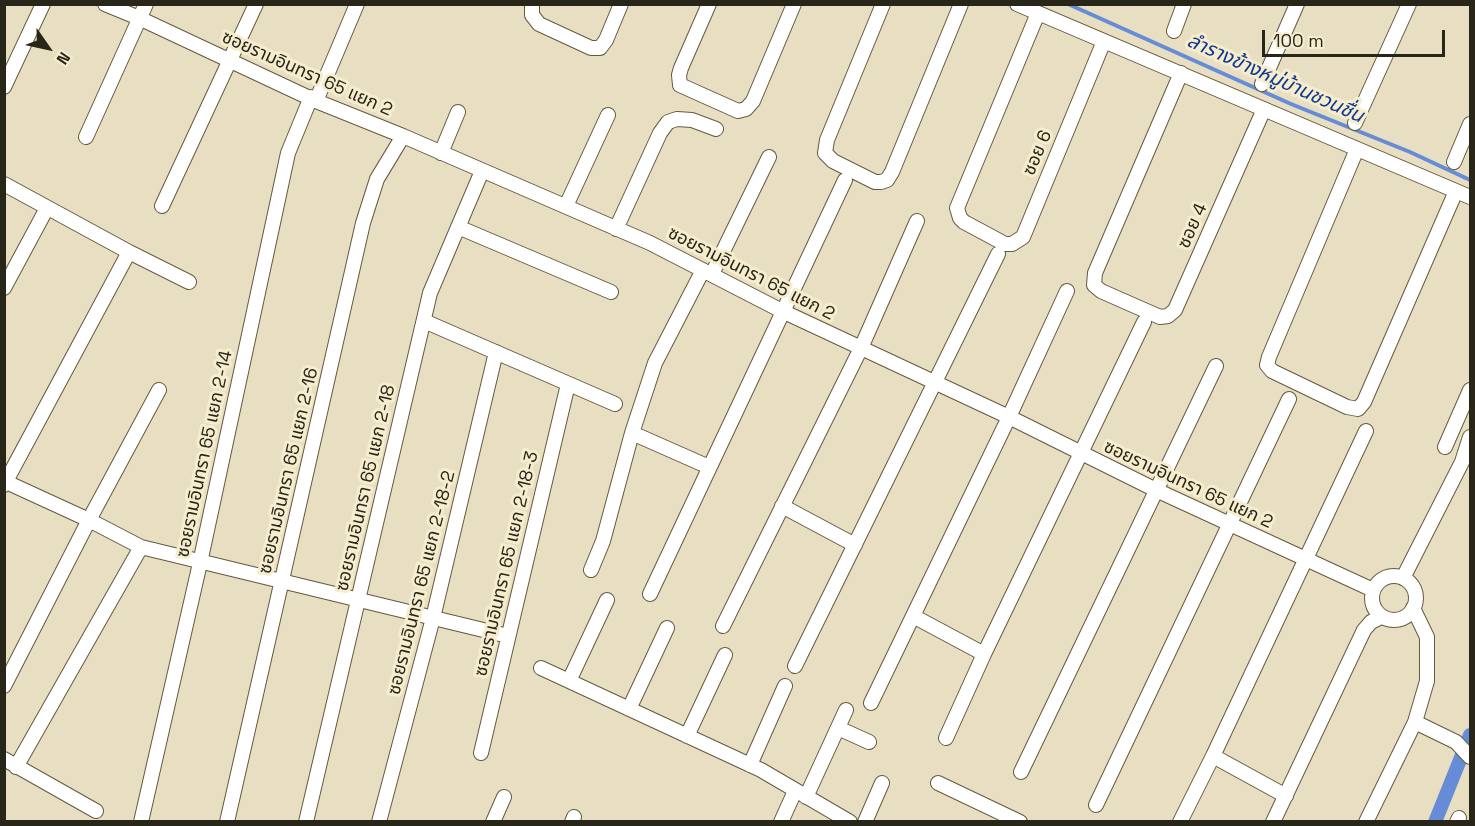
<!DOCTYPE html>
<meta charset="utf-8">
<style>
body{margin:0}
#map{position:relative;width:1475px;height:826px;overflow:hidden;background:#e8dfc2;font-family:"Space Grotesk",sans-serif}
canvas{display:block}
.frame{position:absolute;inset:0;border:6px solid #282519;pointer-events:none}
.north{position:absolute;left:18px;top:18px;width:60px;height:60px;-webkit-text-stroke:4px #f6edcf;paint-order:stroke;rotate:124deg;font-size:16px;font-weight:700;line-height:24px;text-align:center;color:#282519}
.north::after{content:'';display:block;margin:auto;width:21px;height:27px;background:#282519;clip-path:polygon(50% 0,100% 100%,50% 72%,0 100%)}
.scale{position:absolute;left:1262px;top:30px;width:183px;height:27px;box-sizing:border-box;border:3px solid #282519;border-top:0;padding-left:8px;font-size:18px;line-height:21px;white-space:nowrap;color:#282519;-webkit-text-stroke:4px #f6edcf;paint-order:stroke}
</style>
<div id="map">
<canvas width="1475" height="826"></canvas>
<div class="frame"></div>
<div class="north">N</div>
<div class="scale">100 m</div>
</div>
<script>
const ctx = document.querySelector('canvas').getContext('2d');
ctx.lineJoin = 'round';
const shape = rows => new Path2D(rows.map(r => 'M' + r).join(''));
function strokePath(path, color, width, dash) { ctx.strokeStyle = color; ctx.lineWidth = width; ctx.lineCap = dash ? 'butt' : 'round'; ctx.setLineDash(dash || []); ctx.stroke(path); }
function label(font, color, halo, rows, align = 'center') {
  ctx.font = font + ' "Space Grotesk","Noto Sans Thai",sans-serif'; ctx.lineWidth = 6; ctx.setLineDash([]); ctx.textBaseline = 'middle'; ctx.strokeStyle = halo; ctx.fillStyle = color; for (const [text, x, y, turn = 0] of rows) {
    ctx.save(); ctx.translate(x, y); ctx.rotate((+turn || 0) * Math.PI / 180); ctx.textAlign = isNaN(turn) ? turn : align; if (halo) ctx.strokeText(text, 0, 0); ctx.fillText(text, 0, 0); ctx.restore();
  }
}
strokePath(shape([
 [1068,4,1291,104,1410,152,1470,180]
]), '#668cd7', 4);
strokePath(shape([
 [1435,822,1470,735]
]), '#668cd7', 14);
const minor = shape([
 [105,4,139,18,316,101,403,136,650,243,782,311,1009,417,1156,490,1373,590],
 [532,4,532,15,539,24,591,48,600,48,606,40,621,4],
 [709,4,681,68,679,75,680,85,738,111,746,109,753,101,794,4],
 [883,4,827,140,825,153,833,161,875,182,881,182,887,180,892,172,961,4],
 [1017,4,1470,197],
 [1038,13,957,208,960,218,964,222,1005,244,1012,244,1023,237,1104,41],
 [1174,31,1184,4],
 [1181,73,1095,273,1094,285,1101,291,1160,317,1168,316,1175,310,1264,109],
 [1262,84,1297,4],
 [4,87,43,4],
 [316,101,357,4],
 [1355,123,1409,4],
 [86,137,146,4],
 [1357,149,1269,357,1267,365,1272,371,1347,407,1358,409,1364,402,1456,191],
 [441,153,458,112],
 [1454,162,1470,124],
 [4,184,129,252,189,282],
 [162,206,256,4],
 [566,206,608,115],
 [458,227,611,292],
 [616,229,660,133,668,122,677,119,692,120,716,129],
 [712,274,769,157],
 [4,288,47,208],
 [424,321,615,404],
 [632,433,709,467],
 [1445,447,1470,390],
 [4,481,89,520,141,547,508,636],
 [4,485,129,252],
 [782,506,855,545],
 [591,570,603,541,632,433,655,363,703,270],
 '1372 598a22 22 0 1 1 44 0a22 22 0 1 1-44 0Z',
 [1403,578,1462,462,1470,437],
 [650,594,845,180],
 [913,616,984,654],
 [723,626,861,348,917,221],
 [795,666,998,254],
 [541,668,761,770,850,822],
 [569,681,607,600],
 [4,686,89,520,159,390],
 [871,703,1009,417,1067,291],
 [629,709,667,628],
 [1415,722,1456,742,1470,757],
 [838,728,869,742],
 [687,736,725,655],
 [946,738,984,654,1144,322],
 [481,753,568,384],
 [1213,756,1286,796],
 [4,759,96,811],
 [750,765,785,686],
 [16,767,141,547],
 [1021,772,1216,366],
 [938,783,1020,822],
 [806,797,846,710],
 [1096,805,1289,399],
 [141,822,200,563,288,153,311,97],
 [227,822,363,223,377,179,403,136],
 [306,822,430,293,482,171],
 [379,822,433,618,496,352],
 [493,822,504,797],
 [572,822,574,817],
 [781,822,795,791],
 [865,822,882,783],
 [1180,822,1213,756,1366,431],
 [1273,822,1364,630,1371,622,1381,617],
 [1366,822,1415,722,1427,681,1427,637,1413,608],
 [1457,822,1459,818]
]);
strokePath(minor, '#625a40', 16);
strokePath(minor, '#fff', 14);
label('18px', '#282519', '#f6edcf', [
 ["ซอยรามอินทรา 65 แยก 2",307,74,24],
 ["ซอย 6",1038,153,-67],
 ["ซอย 4",1193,226,-66],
 ["ซอยรามอินทรา 65 แยก 2",751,274,27],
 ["ซอยรามอินทรา 65 แยก 2-14",205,454,-78],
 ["ซอยรามอินทรา 65 แยก 2-16",289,471,-77],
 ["ซอยรามอินทรา 65 แยก 2",1188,485,25],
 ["ซอยรามอินทรา 65 แยก 2-18",366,488,-77],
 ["ซอยรามอินทรา 65 แยก 2-18-3",507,564,-77],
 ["ซอยรามอินทรา 65 แยก 2-18-2",422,583,-76]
]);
label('italic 20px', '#10388f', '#f6edcf', [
 ["ลำรางข้างหมู่บ้านชวนชื่น",1275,79,24]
]);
</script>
